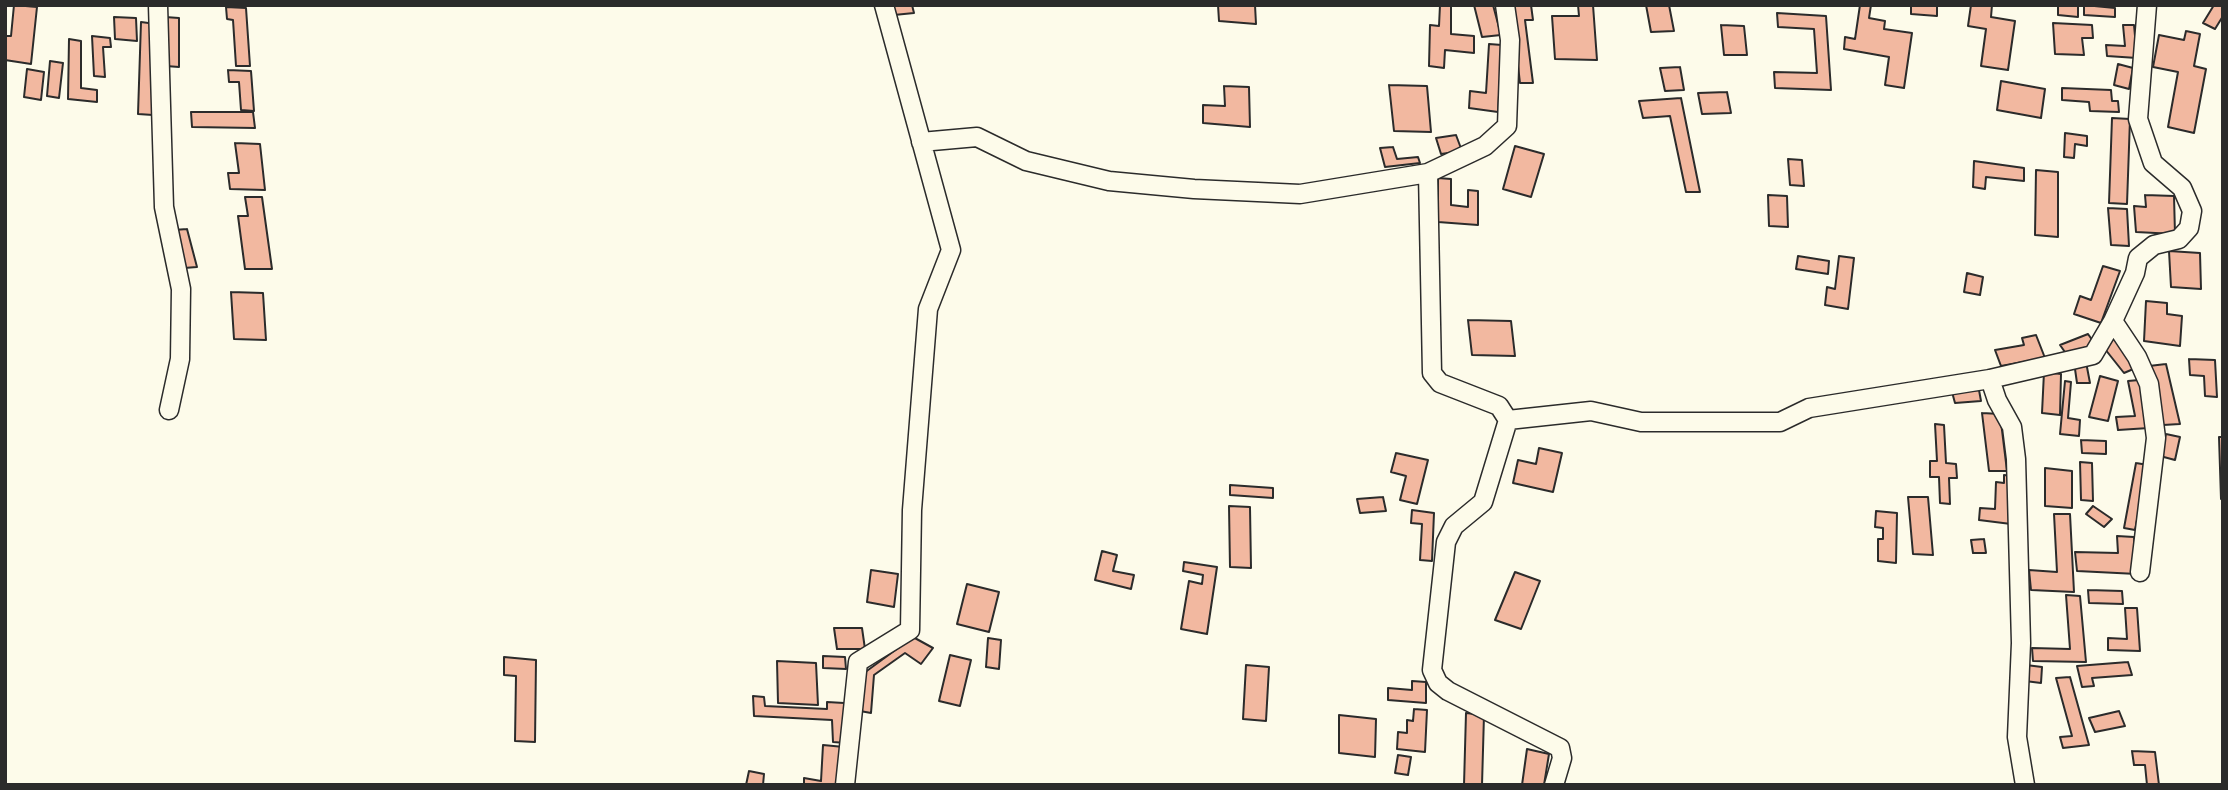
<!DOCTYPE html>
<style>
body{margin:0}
#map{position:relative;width:2228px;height:790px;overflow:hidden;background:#fdfbea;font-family:"Public Sans",sans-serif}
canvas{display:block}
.frame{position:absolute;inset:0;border:7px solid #2b2b2b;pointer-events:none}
</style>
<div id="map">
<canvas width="2228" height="790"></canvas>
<div class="frame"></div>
</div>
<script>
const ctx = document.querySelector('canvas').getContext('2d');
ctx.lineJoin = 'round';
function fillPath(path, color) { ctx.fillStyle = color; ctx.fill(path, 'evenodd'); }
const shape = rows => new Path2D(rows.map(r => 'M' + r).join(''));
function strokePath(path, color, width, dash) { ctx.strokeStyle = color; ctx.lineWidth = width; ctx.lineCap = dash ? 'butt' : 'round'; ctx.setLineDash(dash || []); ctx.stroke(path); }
const building = shape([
 [14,5,37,7,31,64,5,60,5,36,11,36,14,5],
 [892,5,912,5,914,13,894,15,892,5],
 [1218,5,1255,5,1256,24,1219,21,1218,5],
 [1440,5,1451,5,1451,34,1474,36,1474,53,1445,50,1444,68,1429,66,1430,25,1439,26,1440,5],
 [1474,5,1493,5,1501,35,1482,37,1474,5],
 [1511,5,1531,5,1533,20,1525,20,1533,83,1520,83,1511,5],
 [1578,5,1593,5,1597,60,1555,59,1552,16,1579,16,1578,5],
 [1646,5,1669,5,1674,31,1651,32,1646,5],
 [1860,5,1871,5,1869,18,1885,21,1884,29,1912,33,1904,88,1885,85,1889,57,1844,49,1845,37,1855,39,1860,5],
 [1911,5,1937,5,1937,16,1911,14,1911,5],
 [1971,5,1992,5,1991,17,2015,21,2008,70,1981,66,1986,29,1968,26,1971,5],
 [2058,5,2078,5,2078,17,2058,15,2058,5],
 [2084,5,2115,8,2115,17,2084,15,2084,5],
 [2214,5,2223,5,2223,16,2215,29,2203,23,2214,5],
 [226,7,246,8,250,66,236,66,233,20,227,19,226,7],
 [1777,13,1826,16,1831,90,1775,88,1774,72,1817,73,1814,29,1778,27,1777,13],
 [114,17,136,18,137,41,115,39,114,17],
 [165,17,179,18,179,67,166,66,165,17],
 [141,22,156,24,153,115,138,114,141,22],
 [2053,23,2092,25,2093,38,2082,38,2084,55,2055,54,2053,23],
 [1721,25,1744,26,1747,55,1724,55,1721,25],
 [2123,25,2134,25,2137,58,2107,56,2106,45,2125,46,2123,25],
 [2186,31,2200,34,2194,66,2206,69,2194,133,2168,127,2178,72,2153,67,2159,35,2184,40,2186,31],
 [92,36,110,38,111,47,103,47,105,77,94,76,92,36],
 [69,39,81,41,81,88,97,90,97,102,68,99,69,39],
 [1489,44,1502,45,1498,112,1469,108,1470,91,1486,93,1489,44],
 [50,61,63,63,59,98,47,96,50,61],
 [2118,64,2133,68,2129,89,2114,85,2118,64],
 [1680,67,1684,90,1665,91,1660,68,1680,67],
 [27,69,44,72,41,100,24,97,27,69],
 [228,70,251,71,254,111,241,110,239,82,229,82,228,70],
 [2001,81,2045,89,2041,118,1997,110,2001,81],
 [1389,85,1427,86,1431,132,1394,131,1389,85],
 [1224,86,1249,87,1250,127,1203,123,1203,105,1225,106,1224,86],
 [2062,88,2111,90,2112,101,2118,101,2119,112,2090,111,2089,102,2062,100,2062,88],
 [1727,92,1731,113,1702,114,1698,93,1727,92],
 [1681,98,1700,192,1686,192,1670,116,1643,118,1639,101,1681,98],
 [191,112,253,112,255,128,192,127,191,112],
 [2112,118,2130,119,2127,204,2109,203,2112,118],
 [2065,133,2087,136,2087,146,2075,144,2074,158,2064,157,2065,133],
 [1456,135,1462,151,1441,154,1436,138,1456,135],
 [235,143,260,144,265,190,230,189,228,173,239,173,235,143],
 [1515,146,1544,154,1531,197,1503,189,1515,146],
 [1393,147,1397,159,1418,157,1420,163,1385,167,1380,148,1393,147],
 [1788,159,1802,160,1804,186,1790,185,1788,159],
 [1974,161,2024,168,2024,181,1986,177,1985,189,1973,187,1974,161],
 [2036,170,2058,172,2058,237,2035,235,2036,170],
 [1438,178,1451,179,1451,205,1468,207,1468,190,1478,191,1478,225,1438,222,1438,178],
 [1768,195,1787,196,1788,227,1769,226,1768,195],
 [2145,195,2174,196,2175,234,2136,232,2134,206,2146,207,2145,195],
 [245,197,262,197,272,269,245,269,238,216,248,216,245,197],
 [2108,208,2127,209,2129,246,2111,245,2108,208],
 [187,229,197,267,184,268,174,230,187,229],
 [2169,251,2200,253,2201,289,2171,287,2169,251],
 [1798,256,1829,261,1828,274,1796,269,1798,256],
 [1839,256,1854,258,1848,309,1825,305,1827,287,1835,289,1839,256],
 [2103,266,2120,271,2101,323,2074,314,2080,296,2091,300,2103,266],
 [1967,273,1983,277,1980,295,1964,292,1967,273],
 [231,292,263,293,266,340,234,339,231,292],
 [2146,301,2167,303,2167,314,2182,316,2180,346,2144,341,2146,301],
 [1468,320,1511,321,1515,356,1472,355,1468,320],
 [2088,334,2095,344,2067,355,2060,345,2088,334],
 [2036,335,2045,358,2001,366,1995,350,2024,345,2022,338,2036,335],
 [2116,337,2138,367,2124,373,2101,344,2116,337],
 [2189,359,2215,360,2217,397,2205,396,2204,376,2190,375,2189,359],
 [2074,362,2086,362,2090,383,2077,383,2074,362],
 [2166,364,2180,424,2163,425,2149,366,2166,364],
 [2044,372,2061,374,2060,415,2042,413,2044,372],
 [2100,376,2118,381,2108,421,2089,417,2100,376],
 [2139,380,2149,428,2118,430,2116,417,2135,416,2128,381,2139,380],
 [2065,381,2071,382,2068,418,2080,420,2079,436,2060,434,2065,381],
 [1979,390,1981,401,1955,403,1952,392,1979,390],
 [1982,413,2000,414,2007,471,1989,471,1982,413],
 [1935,424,1944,425,1946,463,1956,464,1957,478,1949,478,1950,504,1940,503,1939,477,1930,477,1930,461,1937,461,1935,424],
 [2166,434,2180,437,2175,460,2160,456,2166,434],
 [2219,437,2223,437,2223,499,2221,499,2219,437],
 [2081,440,2106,441,2106,454,2082,453,2081,440],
 [1539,448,1562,453,1553,492,1513,483,1518,460,1536,464,1539,448],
 [1396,453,1428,460,1417,504,1400,500,1406,476,1391,472,1396,453],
 [2080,462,2092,463,2093,501,2081,500,2080,462],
 [2136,463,2148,465,2135,530,2124,528,2136,463],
 [2045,468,2072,471,2072,508,2045,506,2045,468],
 [2004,475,2012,476,2011,524,1979,520,1980,508,1995,509,1996,482,2004,483,2004,475],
 [1230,485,1273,488,1273,498,1230,495,1230,485],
 [1383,497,1386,511,1360,513,1357,499,1383,497],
 [1908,497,1928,497,1933,555,1913,554,1908,497],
 [1229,506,1250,507,1251,568,1230,567,1229,506],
 [2093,506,2112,519,2104,527,2086,514,2093,506],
 [1412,510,1434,513,1432,561,1420,560,1422,524,1411,523,1412,510],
 [1876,511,1897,513,1896,563,1878,561,1878,539,1883,539,1883,528,1875,527,1876,511],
 [2054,514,2070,514,2074,592,2031,590,2029,570,2057,572,2054,514],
 [2117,536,2134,537,2137,574,2077,571,2075,552,2118,553,2117,536],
 [1984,539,1986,553,1973,553,1971,540,1984,539],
 [1102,551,1117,555,1113,571,1134,575,1131,589,1095,580,1102,551],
 [1184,562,1217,567,1207,634,1181,629,1189,581,1202,584,1203,575,1183,571,1184,562],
 [871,570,898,574,894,607,867,602,871,570],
 [1515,572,1540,581,1521,629,1495,620,1515,572],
 [967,584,999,592,989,632,957,624,967,584],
 [2088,590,2122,591,2123,604,2089,603,2088,590],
 [2066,595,2080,596,2086,662,2033,661,2032,648,2070,649,2066,595],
 [2125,608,2137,608,2140,651,2108,650,2108,638,2127,639,2125,608],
 [834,628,862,628,865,649,837,649,834,628],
 [913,637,933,648,921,664,905,653,874,675,871,713,860,711,864,673,913,637],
 [988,638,1001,640,999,669,986,667,988,638],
 [950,655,971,660,960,706,939,701,950,655],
 [823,656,845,657,846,669,823,668,823,656],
 [504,657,536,660,535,742,515,741,516,676,504,675,504,657],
 [777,661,816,663,818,705,778,703,777,661],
 [2128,662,2132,675,2092,678,2094,686,2082,687,2077,666,2128,662],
 [1246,665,1269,667,1266,721,1243,719,1246,665],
 [2026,665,2042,667,2041,683,2025,681,2026,665],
 [2070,677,2089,745,2063,748,2060,737,2072,736,2056,678,2070,677],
 [1412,681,1426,682,1426,703,1388,700,1388,688,1412,690,1412,681],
 [753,696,764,697,765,706,827,709,827,702,844,703,846,743,833,742,832,720,754,716,753,696],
 [1414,709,1427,710,1425,752,1397,749,1398,732,1407,733,1407,720,1413,721,1414,709],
 [2119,711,2125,726,2095,732,2089,718,2119,711],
 [1466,713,1484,715,1482,785,1464,785,1466,713],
 [1339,715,1376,719,1375,757,1339,753,1339,715],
 [823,745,844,747,841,785,804,785,804,778,821,781,823,745],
 [1527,749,1549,754,1544,785,1522,785,1527,749],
 [2132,751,2155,752,2159,785,2147,785,2145,765,2134,765,2132,751],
 [1398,755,1411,757,1408,775,1395,773,1398,755],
 [749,771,764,774,763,785,746,785,749,771]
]);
fillPath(building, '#f2b8a0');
strokePath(building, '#2b2b2b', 2);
const street = shape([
 [158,5,164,207,181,289,180,359,169,410],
 [921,142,977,137,1026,161,1109,181,1194,189,1300,194,1428,173,1485,146,1507,126,1510,40,1505,5],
 [1428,173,1432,373,1440,383,1499,406,1508,420,1483,502,1454,526,1446,542,1432,670,1438,683,1448,691,1560,748,1562,758,1554,785],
 [2113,321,2137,357,2149,384,2156,438,2140,572],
 [1508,420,1591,411,1641,422,1780,422,1809,408,1990,379],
 [845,785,858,662,910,630,912,510,928,309,951,250,884,5],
 [2025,785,2017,737,2021,643,2016,459,2012,427,1997,400,1990,379,2093,355,2113,321,2135,273,2138,258,2154,245,2179,239,2189,228,2192,211,2182,188,2153,163,2138,119,2147,5]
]);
strokePath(street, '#2b2b2b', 21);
strokePath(street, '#fdfbea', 18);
</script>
